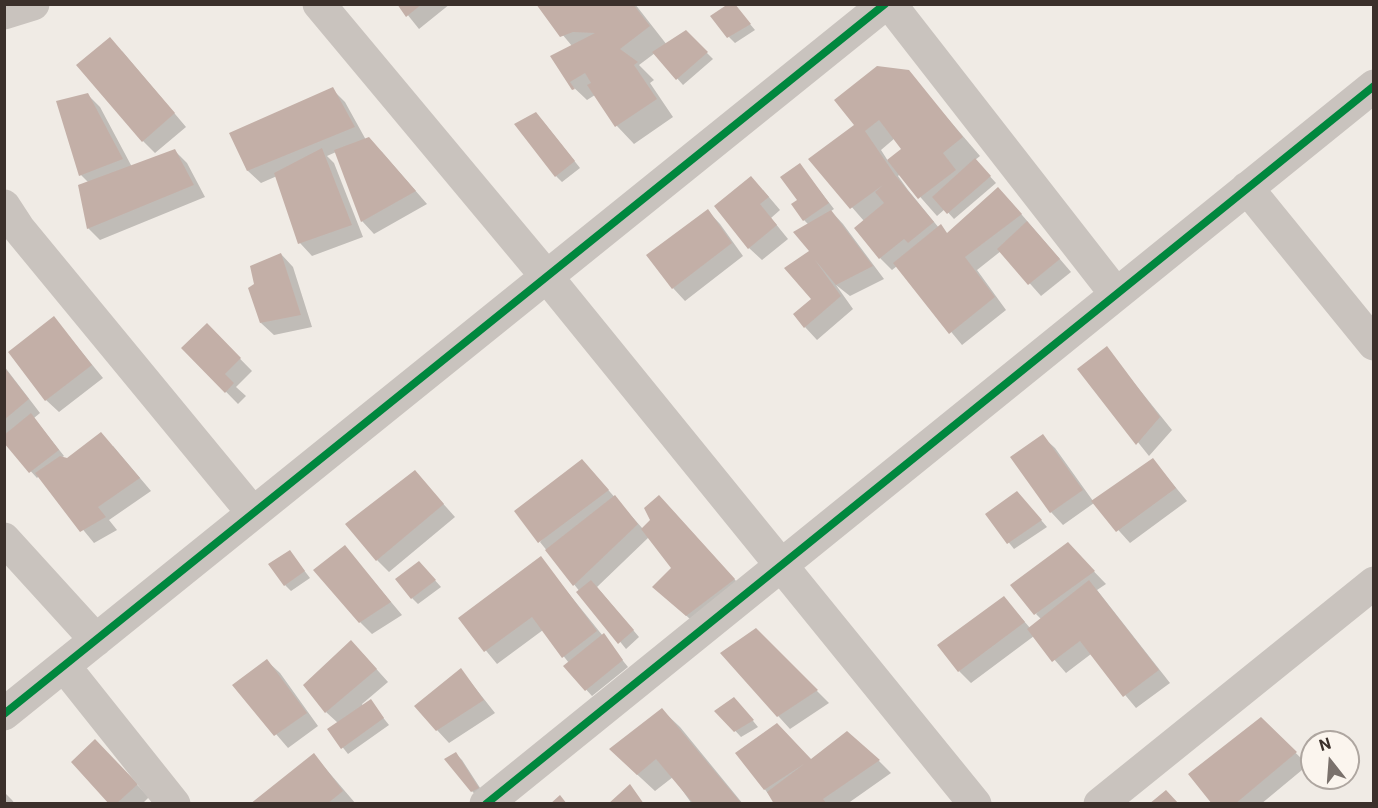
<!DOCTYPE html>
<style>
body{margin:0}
#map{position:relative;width:1378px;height:808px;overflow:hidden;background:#f0ebe5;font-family:Roboto,sans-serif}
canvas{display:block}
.frame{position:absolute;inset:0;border:6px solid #3b302b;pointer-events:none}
.north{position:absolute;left:1300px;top:730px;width:60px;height:60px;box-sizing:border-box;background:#fbf5ee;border:2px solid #aea6a0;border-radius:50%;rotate:343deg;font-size:16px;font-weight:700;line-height:24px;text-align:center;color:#3b302b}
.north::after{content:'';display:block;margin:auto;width:21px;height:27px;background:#7a716c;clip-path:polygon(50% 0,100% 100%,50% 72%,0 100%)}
</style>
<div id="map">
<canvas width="1378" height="808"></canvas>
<div class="frame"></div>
<div class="north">N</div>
</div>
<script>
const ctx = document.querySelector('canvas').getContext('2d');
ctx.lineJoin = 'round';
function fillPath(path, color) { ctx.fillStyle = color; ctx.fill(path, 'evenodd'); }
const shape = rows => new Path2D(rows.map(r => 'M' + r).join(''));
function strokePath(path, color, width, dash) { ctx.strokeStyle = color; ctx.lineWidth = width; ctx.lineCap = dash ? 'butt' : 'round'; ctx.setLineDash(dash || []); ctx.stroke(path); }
fillPath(shape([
 [399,4,450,4,419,29],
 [537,4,635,4,667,45,686,32,713,59,683,85,655,53,639,65,654,80,650,83,673,117,634,144,617,126,595,95,587,100,569,83,572,46],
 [738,10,755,30,735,43,729,37],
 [122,51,186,127,155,153,143,141],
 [908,72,980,156,975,160,996,183,954,219,945,209,937,216,900,174,898,176,908,190,939,228,948,234,1010,201,1071,272,1041,296,1001,251,977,270,1006,310,962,345,897,266,892,270,880,258,864,221,810,159,856,125],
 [895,138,904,149,888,161,881,150],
 [332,89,345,102,366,140,382,152,427,204,374,234,362,221,336,152,327,156,334,163,363,237,312,256,300,243,277,176,261,183,248,171,231,134],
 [88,95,100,107,132,167,175,151,187,163,205,197,100,240,88,228,89,183,81,175],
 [542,120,580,168,562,182,556,176],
 [800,165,834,209,831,211,843,224,884,279,850,296,836,285,853,309,817,340,805,327,813,299,809,225,804,220,799,200],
 [763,190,780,210,771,218,788,239,762,260,749,248],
 [708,211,720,224,743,256,685,301,673,288],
 [281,254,293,267,312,327,274,335,261,323],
 [54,318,103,378,59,412,46,400],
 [207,325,252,371,236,387,246,396,238,404,183,348],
 [1106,348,1172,430,1149,456,1117,416],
 [4,366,40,413,34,418,64,456,61,458,67,460,113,446,151,491,109,520,117,530,94,543,39,476,37,478,4,442],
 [1042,436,1055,448,1093,501,1153,460,1187,501,1130,543,1094,503,1063,525,1051,512],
 [415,472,455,517,389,572,377,560],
 [594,474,643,529,671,509,746,592,699,627,654,587,673,568,649,537,597,587,639,637,626,649,540,542],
 [1023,499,1047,527,1014,549,987,515],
 [345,547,402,615,372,634,360,622],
 [290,552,310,578,291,591,285,585],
 [1080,557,1106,584,1097,590,1170,683,1136,708,1091,654,1066,673,1034,636,971,683,959,671,1004,598,1030,628,1041,619,1036,614],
 [540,558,628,667,592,696,565,666,569,663,543,630,497,664,460,619],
 [425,569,441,587,418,604,412,598],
 [756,630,829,703,790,729,722,654],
 [363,654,388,682,362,704,363,706,370,701,389,725,348,754,329,730,338,723,326,712],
 [267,661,280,673,318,726,288,748,234,685],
 [461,670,495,713,449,743,437,730],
 [740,705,758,727,741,737,717,711],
 [662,710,680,727,743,804,692,804,673,777,655,791,628,766],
 [1261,719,1308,765,1261,804,1214,804],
 [95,741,149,797,142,804,111,804],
 [737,753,811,760,879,761,891,773,847,804,776,804],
 [456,754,462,760,484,794,478,798,472,791],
 [314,755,356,804,253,804],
 [4,792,12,800,15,804,4,804]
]), '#0003');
fillPath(shape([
 [397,4,422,4,406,17],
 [536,4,633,4,650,26,620,49,638,62,634,65,657,99,615,127,587,85,591,83,585,73,570,82,575,89,572,90,550,56,595,33,573,32,560,37],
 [728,4,735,4,751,24,727,38,710,16],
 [686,30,708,52,676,80,652,52],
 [110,37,175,113,142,142,76,65],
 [877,66,909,70,963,137,943,153,956,170,918,199,887,160,901,149,879,120,865,131,895,175,934,222,908,243,904,239,879,259,854,228,884,203,875,192,883,185,850,209,808,159,854,125,834,100],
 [333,87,355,127,247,171,229,133],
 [88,93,123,159,79,176,56,101],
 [536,112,575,161,555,177,514,124],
 [369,137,416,191,361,222,334,150],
 [322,148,352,225,298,244,274,173],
 [175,149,194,185,87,229,78,185],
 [975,158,991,176,947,214,932,197],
 [800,163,829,203,803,221,791,204,797,200,780,177],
 [751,176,769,197,760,204,777,225,748,249,714,206],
 [998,187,1022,214,965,257,995,297,949,334,893,263,941,224,947,233],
 [708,209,732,243,672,289,646,255],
 [831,210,873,266,836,285,815,260,841,296,804,328,793,314,811,299,784,268,809,251,793,232],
 [1027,221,1060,259,1028,285,997,249],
 [281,253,301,315,260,323,248,288,254,284,250,266],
 [54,316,92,365,45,401,8,352],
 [207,323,241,358,225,374,234,383,225,393,181,348],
 [1107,346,1160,417,1136,445,1077,369],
 [4,367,29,399,4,420],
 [31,413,59,450,29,473,4,443,4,435],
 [101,432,140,478,98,507,106,517,80,532,35,473,60,456,67,458],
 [1043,434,1083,490,1050,513,1010,457],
 [1153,458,1176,488,1116,532,1091,501],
 [582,459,609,490,538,543,514,511],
 [415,470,444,504,376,561,345,524],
 [1017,491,1042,520,1007,544,985,514],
 [615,495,638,524,573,586,545,550],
 [659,495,735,579,686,616,652,587,671,568,641,529,650,520,644,508],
 [1068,542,1095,571,1034,615,1010,585],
 [345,545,391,602,359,623,313,570],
 [290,550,305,571,284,586,268,564],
 [541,556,597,631,562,658,532,617,484,652,458,618],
 [419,561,436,580,411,599,395,579],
 [591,580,634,630,618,644,576,592],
 [1089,580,1159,670,1123,697,1080,641,1052,662,1027,629],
 [1004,596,1025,622,958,672,937,645],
 [756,628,818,690,777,717,720,653],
 [604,633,623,660,585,691,563,666],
 [351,640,377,669,325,713,303,685],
 [267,659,307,713,274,736,232,685],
 [461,668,484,700,436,731,414,706],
 [734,697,754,720,734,732,714,711],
 [371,699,384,718,341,749,327,729],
 [662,708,742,804,690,804,692,802,656,759,637,775,609,749],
 [1261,717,1297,752,1235,804,1212,804,1188,774],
 [777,723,811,759,847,731,880,760,823,799,827,804,774,804,767,792,804,764,764,790,735,753],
 [95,739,138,784,116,804,109,804,71,762],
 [456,752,479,788,471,792,444,759],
 [314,753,343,791,327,804,250,804],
 [630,784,644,804,608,804],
 [1166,790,1179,804,1149,804],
 [560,795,567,804,550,804]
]), '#c3afa7');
strokePath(shape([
 [319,4,547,277,975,804],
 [890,4,1116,294],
 [4,13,33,4],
 [1247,188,1374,344],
 [4,206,19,229,253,513],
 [4,539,96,640],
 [64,666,174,804],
 [4,714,885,4],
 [486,804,1374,86],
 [1100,804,1374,583]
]), '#c9c3be', 33);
strokePath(shape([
 [4,714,885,4],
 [486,804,1374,86]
]), '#00873e', 8);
</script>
